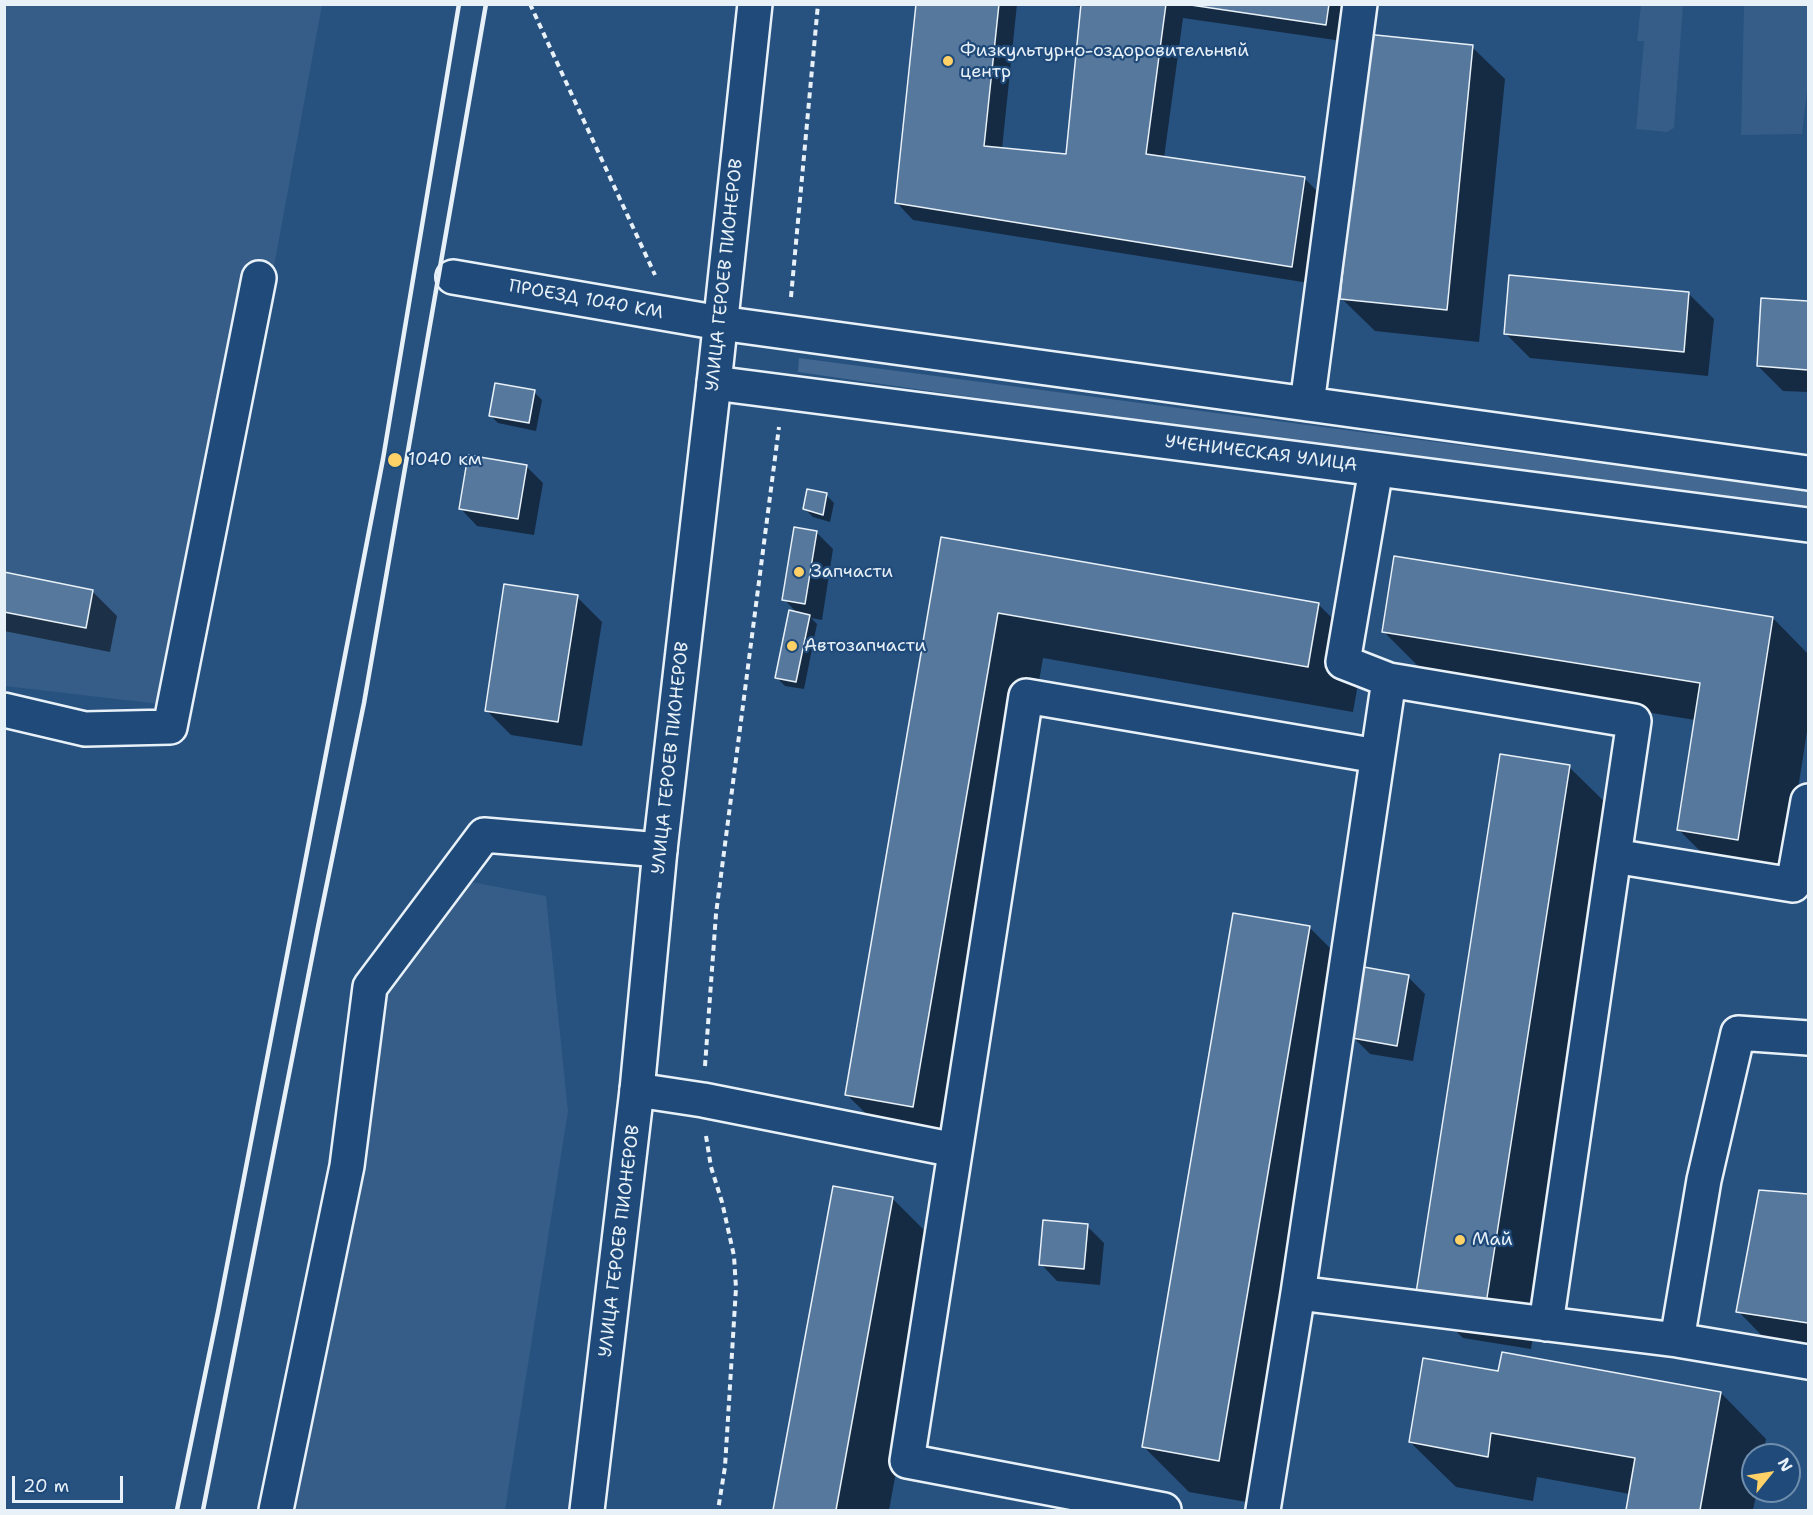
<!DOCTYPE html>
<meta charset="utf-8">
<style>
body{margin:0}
#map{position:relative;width:1813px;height:1515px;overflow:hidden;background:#27517f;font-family:"Shantell Sans",sans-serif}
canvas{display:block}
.frame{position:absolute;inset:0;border:6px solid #e8f1f8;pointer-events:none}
.north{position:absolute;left:1741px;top:1443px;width:60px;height:60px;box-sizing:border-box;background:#1f4a7a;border:2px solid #6f8dac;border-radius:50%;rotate:60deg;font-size:16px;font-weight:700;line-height:24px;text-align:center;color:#e8f1f8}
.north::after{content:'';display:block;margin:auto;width:21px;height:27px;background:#ffd166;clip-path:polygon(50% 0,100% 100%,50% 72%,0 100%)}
.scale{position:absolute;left:12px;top:1476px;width:111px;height:27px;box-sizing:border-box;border:3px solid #e8f1f8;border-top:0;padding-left:8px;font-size:18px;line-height:21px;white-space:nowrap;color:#e8f1f8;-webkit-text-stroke:4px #1f4a7a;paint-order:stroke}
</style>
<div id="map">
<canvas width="1813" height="1515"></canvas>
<div class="frame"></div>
<div class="north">N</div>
<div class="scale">20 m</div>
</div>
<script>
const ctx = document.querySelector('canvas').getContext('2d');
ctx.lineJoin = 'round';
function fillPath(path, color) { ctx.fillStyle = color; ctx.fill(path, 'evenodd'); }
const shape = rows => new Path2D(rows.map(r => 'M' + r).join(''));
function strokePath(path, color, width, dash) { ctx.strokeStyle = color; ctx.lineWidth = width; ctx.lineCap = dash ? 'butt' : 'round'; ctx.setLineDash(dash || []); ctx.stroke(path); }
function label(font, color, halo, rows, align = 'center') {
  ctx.font = font + ' "Shantell Sans",sans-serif'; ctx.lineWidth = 4.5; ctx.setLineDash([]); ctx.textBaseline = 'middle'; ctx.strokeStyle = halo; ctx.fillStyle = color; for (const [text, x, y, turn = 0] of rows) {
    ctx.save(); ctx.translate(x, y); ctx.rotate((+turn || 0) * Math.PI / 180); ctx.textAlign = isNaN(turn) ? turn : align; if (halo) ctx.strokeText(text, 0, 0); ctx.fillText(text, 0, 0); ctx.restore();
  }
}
fillPath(shape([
 [5,5,322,5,193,708,5,686],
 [1641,5,1683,5,1674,128,1667,132,1636,129,1644,41,1637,41],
 [1744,5,1808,5,1808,82,1802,134,1741,135],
 [455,879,546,896,568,1111,505,1510,287,1510,370,976]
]), '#355d88');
fillPath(shape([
 [799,358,1808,491,1808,518,798,372]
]), '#436891');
fillPath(shape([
 [917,4,1017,4,1002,149,1067,156,1082,7,1059,4,1347,4,1342,41,1183,18,1164,158,1304,178,1321,195,1309,283,913,220,897,203],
 [1472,47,1505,79,1479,342,1375,331,1342,299],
 [1689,294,1714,319,1708,376,1530,358,1505,333],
 [1763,300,1808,303,1808,392,1783,391,1758,366],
 [534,392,542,400,536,431,498,423,490,415],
 [526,466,543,483,534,535,477,526,461,509],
 [826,495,834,503,830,522,813,517,805,509],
 [817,533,833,549,822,620,811,618,817,624,804,689,785,686,777,678,798,614,784,599],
 [942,539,1318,604,1364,650,1353,712,1043,658,958,1152,893,1140,847,1095],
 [4,574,92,591,117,616,110,652,4,631],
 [577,597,602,622,582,746,511,735,486,710],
 [1773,618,1808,654,1808,725,1783,885,1724,875,1679,830,1695,720,1429,677,1384,632],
 [1569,767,1615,812,1531,1349,1463,1338,1418,1293],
 [1309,927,1355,973,1264,1505,1189,1492,1144,1447],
 [1408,977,1425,994,1413,1061,1370,1054,1353,1037],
 [834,1188,893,1199,938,1244,889,1510,775,1510],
 [1760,1192,1808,1195,1808,1350,1770,1344,1738,1311],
 [1087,1226,1104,1243,1100,1285,1057,1281,1041,1264],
 [1500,1373,1721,1393,1766,1439,1763,1455,1753,1455,1753,1491,1757,1491,1753,1510,1627,1510,1630,1494,1537,1477,1533,1501,1456,1487,1410,1442]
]), '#0007');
const building = shape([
 [916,4,999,4,984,146,1066,154,1081,4,1166,4,1146,154,1305,177,1292,267,895,203,916,4],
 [1184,4,1329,4,1326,25,1184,4],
 [1366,34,1473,45,1447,310,1340,299,1366,34],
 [1509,275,1689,292,1684,352,1504,334,1509,275],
 [1761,298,1808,301,1808,370,1757,366,1761,298],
 [495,383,535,390,529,423,489,416,495,383],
 [468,455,527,465,518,519,459,509,468,455],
 [807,489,827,493,823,515,803,509,807,489],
 [794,527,817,531,805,604,782,600,794,527],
 [941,537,1319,603,1308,667,998,613,913,1107,845,1095,941,537],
 [1394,556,1773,617,1738,840,1677,830,1700,683,1382,632,1394,556],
 [4,572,93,590,86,628,4,612,4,572],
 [504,584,578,595,558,722,485,711,504,584],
 [789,610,810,615,796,682,775,678,789,610],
 [1500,754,1570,765,1486,1304,1416,1293,1500,754],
 [1233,913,1310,926,1219,1461,1142,1447,1233,913],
 [1364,967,1409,975,1397,1046,1352,1038,1364,967],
 [833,1186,893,1197,836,1510,773,1510,833,1186],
 [1759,1190,1808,1194,1808,1323,1736,1312,1759,1190],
 [1043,1220,1088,1224,1084,1269,1039,1265,1043,1220],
 [1502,1352,1721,1392,1700,1510,1626,1510,1635,1458,1491,1433,1488,1457,1409,1442,1423,1358,1498,1371,1502,1352]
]);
fillPath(building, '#57789d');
strokePath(building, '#e8f1f8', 1.5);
const minor = shape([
 [453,277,720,323,1808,473],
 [714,383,1808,525],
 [1307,404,1360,4],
 [1389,680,1634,721,1614,856],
 [4,710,85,729,170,727,259,278],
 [637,1090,703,1100,955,1150],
 [1298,1293,1389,680,1343,662,1376,469],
 [1546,1324,1614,856,1793,885,1808,801],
 [1677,1340,1808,1362],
 [276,1510,347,1166,370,987,484,835,660,850],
 [1164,1510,907,1461,1026,696,1377,756],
 [1263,1510,1298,1293,1677,1340,1704,1180,1738,1033,1808,1038]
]);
const major = shape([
 [587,1510,637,1090,660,850,714,383,755,4]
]);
strokePath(minor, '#e8f1f8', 38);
strokePath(major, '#e8f1f8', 38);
strokePath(shape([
 [530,4,655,275],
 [791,297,818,4],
 [705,1066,716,914,779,427],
 [706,1136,711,1167,722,1202,734,1256,736,1288,725,1467,718,1510]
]), '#e8f1f8', 4, [6, 4.5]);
strokePath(minor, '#1f4a7a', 33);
strokePath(major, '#1f4a7a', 33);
strokePath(shape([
 [177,1510,218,1312,383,459,459,4],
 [203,1510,317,932,364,703,486,4]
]), '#e8f1f8', 4.5);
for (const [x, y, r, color] of [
 [948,61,6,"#ffd166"],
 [395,460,8,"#ffd166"],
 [799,572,6,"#ffd166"],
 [792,646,6,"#ffd166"],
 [1460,1240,6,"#ffd166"]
]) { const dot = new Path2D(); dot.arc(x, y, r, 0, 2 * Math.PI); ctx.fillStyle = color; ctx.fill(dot); strokePath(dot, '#1f4a7a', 2); }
label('18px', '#e8f1f8', '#1f4a7a', [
 ["Физкультурно-оздоровительный",960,51],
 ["центр",960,72],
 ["1040 км",408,460],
 ["Запчасти",811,572],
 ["Автозапчасти",804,646],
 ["Май",1472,1240]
], 'left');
label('18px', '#e8f1f8', '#1f4a7a', [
 ["УЛИЦА ГЕРОЕВ ПИОНЕРОВ",725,275,-84],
 ["ПРОЕЗД 1040 КМ",586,300,10],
 ["УЧЕНИЧЕСКАЯ УЛИЦА",1261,454,7],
 ["УЛИЦА ГЕРОЕВ ПИОНЕРОВ",671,758,-84],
 ["УЛИЦА ГЕРОЕВ ПИОНЕРОВ",620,1241,-83]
]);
</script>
